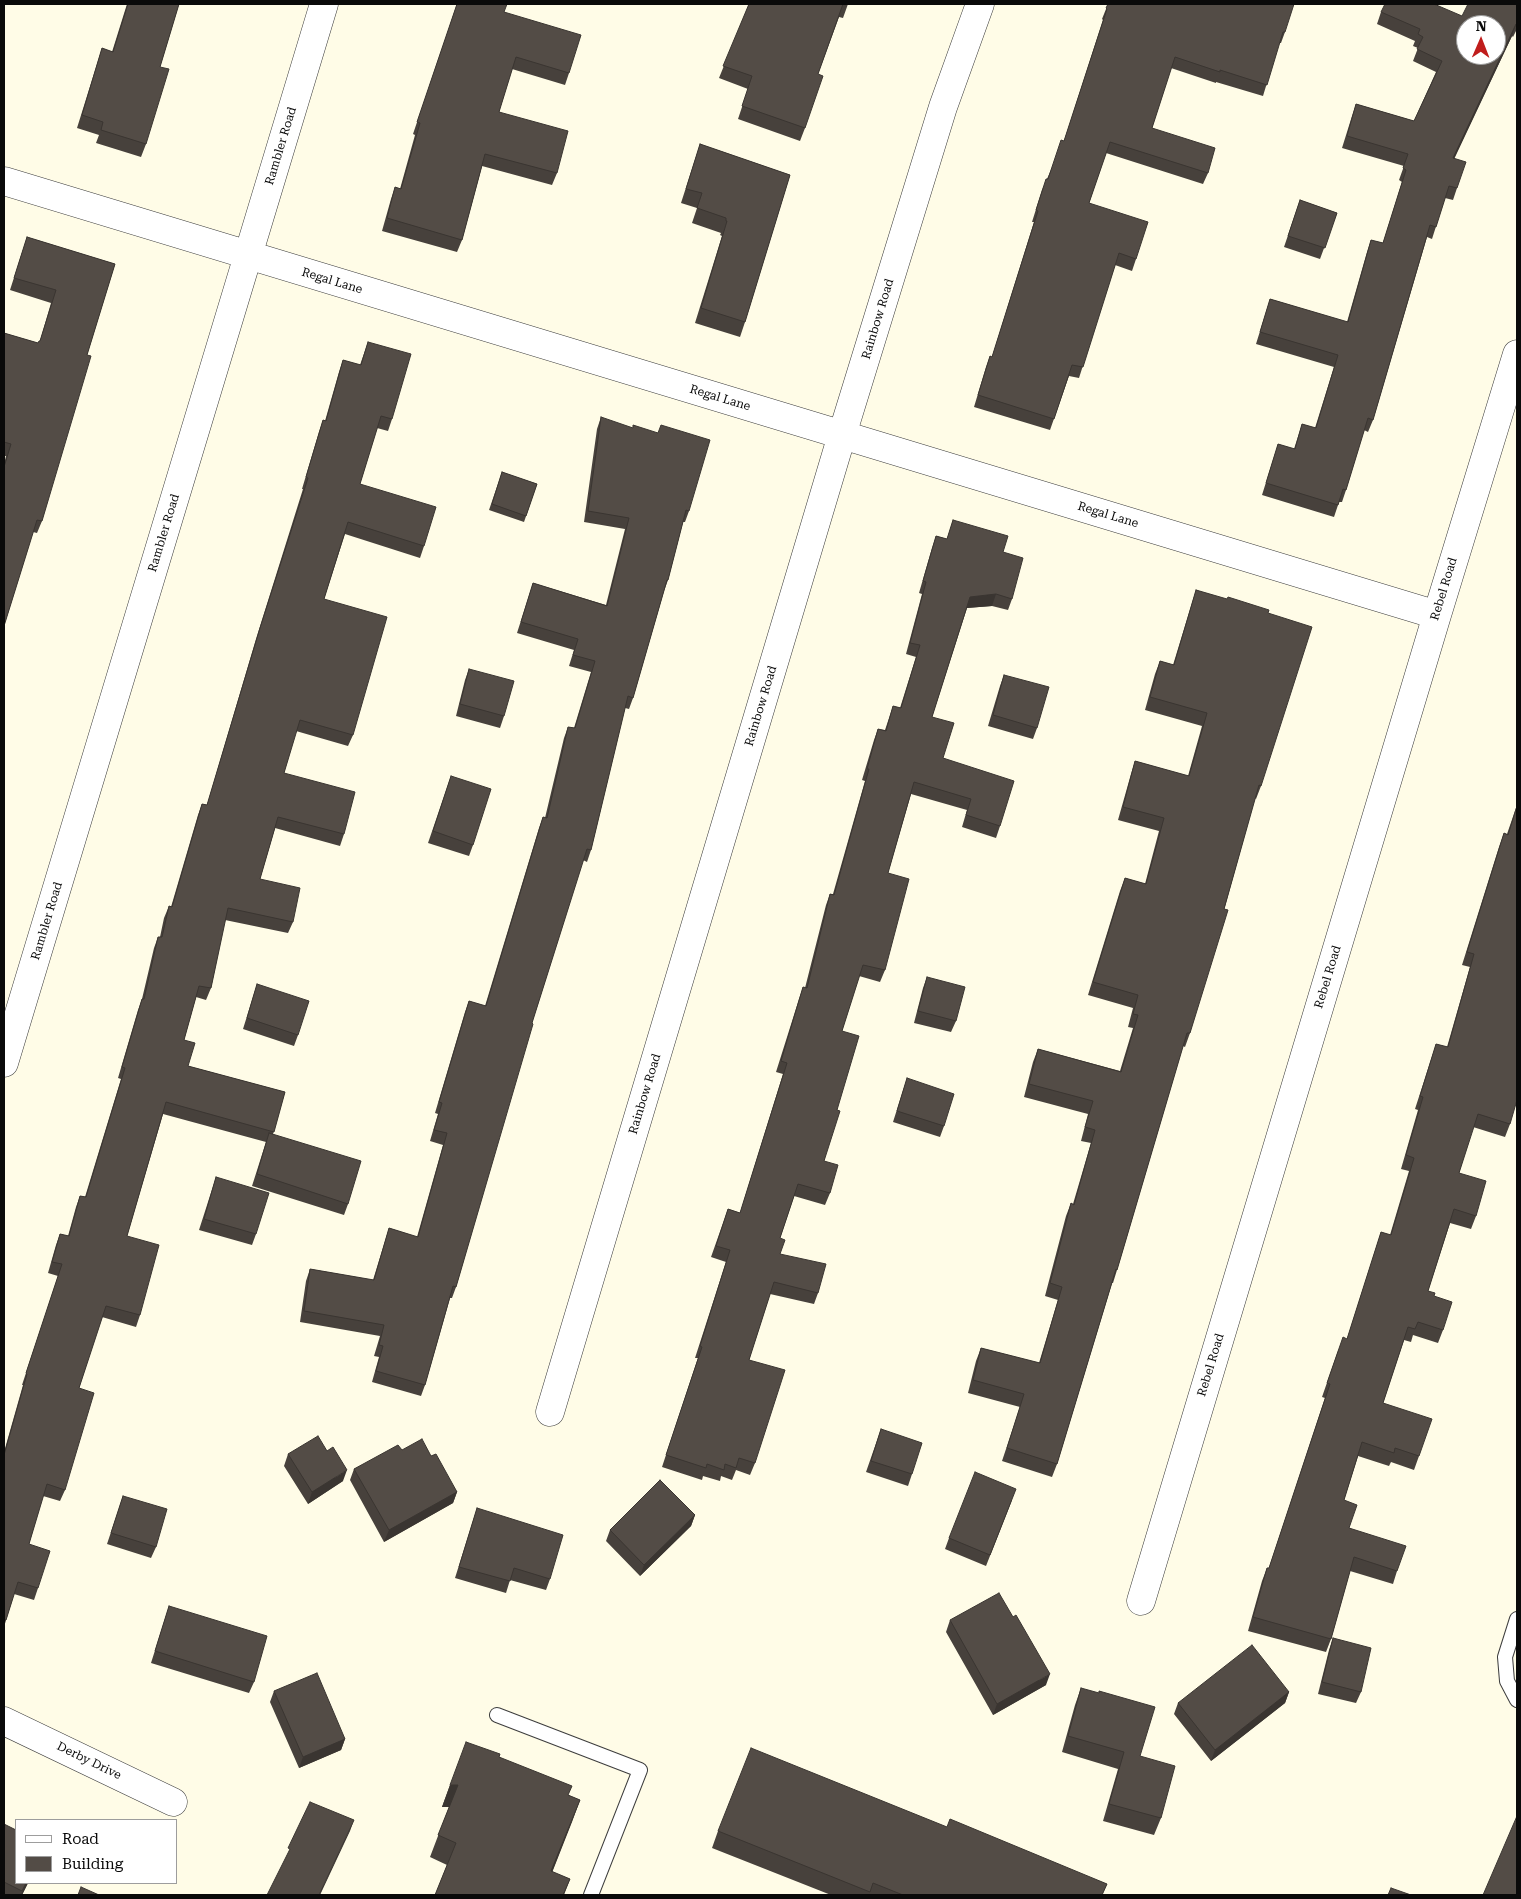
<!DOCTYPE html>
<style>
body{margin:0}
#map{position:relative;width:1521px;height:1899px;overflow:hidden;background:#fffce7;font-family:"Roboto Serif",serif}
canvas{display:block}
.frame{position:absolute;inset:0;border:5px solid #0a0a0a;pointer-events:none}
.legend{position:absolute;left:15px;top:1819px;width:162px;height:65px;box-sizing:border-box;background:#fff;border:1px solid #9d9d9d;margin:0;padding:6px 9px;list-style:none;font-size:15px;color:#0a0a0a}
.legend li{display:flex;align-items:center;gap:10px;height:25px}
.legend b{width:25px;border:1px solid #9d9d9d}
.north{position:absolute;left:1456px;top:15px;width:50px;height:50px;box-sizing:border-box;background:#fff;border:1px solid #9d9d9d;border-radius:50%;rotate:1deg;font-size:14px;font-weight:700;line-height:20px;text-align:center;color:#0a0a0a}
.north::after{content:'';display:block;margin:auto;width:18px;height:22px;background:#c01d1c;clip-path:polygon(50% 0,100% 100%,50% 72%,0 100%)}
</style>
<div id="map">
<canvas width="1521" height="1899"></canvas>
<div class="frame"></div>
<ul class="legend">
<li><b style="height:6px;background:#fff"></b>Road</li>
<li><b style="height:14px;background:#534c46"></b>Building</li>
</ul>
<div class="north">N</div>
</div>
<script>
const ctx = document.querySelector('canvas').getContext('2d');
ctx.lineJoin = 'round';
const shape = rows => new Path2D(rows.map(r => 'M' + r).join(''));
function strokePath(path, color, width, dash) { ctx.strokeStyle = color; ctx.lineWidth = width; ctx.lineCap = dash ? 'butt' : 'round'; ctx.setLineDash(dash || []); ctx.stroke(path); }
function fillPath(path, color) { ctx.fillStyle = color; ctx.fill(path, 'evenodd'); }
function label(font, color, halo, rows, align = 'center') {
  ctx.font = font + ' "Roboto Serif",serif'; ctx.lineWidth = 5; ctx.setLineDash([]); ctx.textBaseline = 'middle'; ctx.strokeStyle = halo; ctx.fillStyle = color; for (const [text, x, y, turn = 0] of rows) {
    ctx.save(); ctx.translate(x, y); ctx.rotate((+turn || 0) * Math.PI / 180); ctx.textAlign = isNaN(turn) ? turn : align; if (halo) ctx.strokeText(text, 0, 0); ctx.fillText(text, 0, 0); ctx.restore();
  }
}
const lane = shape([
 [1517,1619,1505,1657,1507,1681,1517,1700],
 [497,1715,640,1770,591,1895]
]);
const street = shape([
 [4,181,1437,615],
 [4,1063,324,4],
 [550,1412,842,435,943,107,980,4],
 [1141,1601,1437,615,1517,354],
 [4,1721,173,1802]
]);
strokePath(lane, '#3d3d3d', 16);
strokePath(street, '#3d3d3d', 29);
strokePath(lane, '#fff', 14);
strokePath(street, '#fff', 28);
fillPath(shape([
 [127,4,179,4,160,67,146,144,141,157,96,143,99,135,77,128,102,48,112,52],
 [457,4,504,12,569,73,565,85,512,69,499,112,557,173,552,185,482,166,462,240,457,252,382,231,391,199,395,187,400,189,415,135,413,134],
 [749,4,848,4,843,18,839,17,818,74,805,128,800,141,738,119,748,89,719,78],
 [1108,4,1285,32,1281,43,1279,43,1263,96,1216,82,1216,83,1171,68,1152,128,1208,173,1203,184,1106,153,1089,203,1136,259,1132,271,1115,265,1079,378,1069,376,1050,430,974,407,986,367,990,356,992,357,1034,222,1032,222,1042,190,1064,141,1103,20,1102,19],
 [1517,4,1517,29,1513,37,1512,36,1454,158,1457,188,1453,200,1445,198,1432,239,1427,237,1373,420,1368,432,1364,430,1346,490,1342,502,1339,502,1334,517,1262,495,1278,444,1294,449,1302,424,1315,428,1334,367,1256,344,1270,299,1347,322,1367,252,1371,240,1383,243,1402,182,1399,180,1404,166,1342,148,1352,116,1356,104,1414,121,1436,72,1413,61,1418,48,1413,46,1415,41,1377,24,1381,12,1462,16],
 [700,144,790,175,745,322,740,337,695,323,722,236,720,235,721,233,692,223,697,208,681,203],
 [1300,200,1337,213,1320,259,1284,247],
 [27,237,115,264,87,355,42,521,37,533,33,532,4,626,4,464,6,456,4,456,4,333,38,343,40,341,51,303,10,290],
 [368,342,392,419,388,431,377,428,360,484,424,546,420,558,345,534,324,599,353,735,348,746,296,731,284,773,344,834,340,846,275,828,260,879,293,922,288,933,225,920,211,988,206,1000,196,997,184,1040,188,1066,285,1092,273,1134,348,1204,344,1215,252,1186,266,1142,163,1114,127,1236,140,1315,136,1327,102,1317,79,1388,65,1490,60,1501,43,1496,29,1544,38,1588,34,1600,14,1594,4,1627,4,1452,23,1385,22,1385,58,1276,48,1273,56,1245,60,1234,68,1236,76,1207,80,1196,85,1197,121,1079,118,1078,138,1010,142,999,154,948,158,937,160,937,164,918,169,906,171,907,198,815,202,804,207,805,256,639,303,489,302,489,319,432,323,420,325,421,339,372,343,360,360,365],
 [601,417,689,511,685,522,683,522,668,580,664,591,633,698,629,709,625,708,591,850,587,862,583,860,532,1023,456,1287,452,1298,450,1298,425,1385,421,1396,372,1382,379,1357,374,1356,380,1336,300,1322,306,1281,310,1269,373,1280,389,1228,417,1237,443,1145,430,1141,438,1114,435,1113,465,1012,469,1001,485,1006,539,828,543,817,545,818,564,738,568,727,574,728,591,672,569,666,574,650,517,633,533,583,606,605,625,529,584,522,597,429],
 [502,472,537,484,524,522,489,510],
 [953,520,1003,552,1012,599,1008,610,992,606,967,608,932,717,943,758,1000,826,996,838,962,827,967,810,911,794,888,873,885,970,880,982,859,976,842,1031,837,1110,824,1161,830,1193,825,1205,794,1196,780,1238,780,1254,818,1293,814,1304,770,1294,749,1360,755,1463,750,1475,736,1470,732,1480,721,1476,720,1481,703,1476,702,1480,662,1467,698,1358,695,1358,726,1262,711,1257,728,1209,740,1213,783,1074,776,1072,799,999,803,987,805,988,826,905,830,894,833,894,865,781,862,780,874,740,878,729,885,730,893,706,900,708,916,657,906,654,922,594,919,593,932,548,936,536,947,539],
 [1196,590,1268,613,1261,786,1256,799,1255,798,1190,1033,1185,1047,1183,1046,1117,1270,1113,1283,1112,1283,1057,1464,1052,1477,1002,1461,1020,1407,968,1393,976,1361,981,1348,1039,1363,1058,1300,1045,1296,1066,1216,1071,1203,1073,1204,1091,1143,1081,1141,1088,1114,1024,1097,1033,1062,1038,1049,1120,1071,1133,1028,1128,1027,1133,1008,1088,995,1120,891,1125,878,1145,884,1159,831,1118,820,1131,774,1135,761,1188,776,1202,726,1145,710,1155,674,1160,661,1173,665,1192,603],
 [469,669,504,716,500,728,456,716,465,680],
 [1004,675,1037,728,1033,739,988,726,1000,686],
 [451,776,473,845,469,856,428,843],
 [1517,805,1510,1124,1505,1137,1473,1127,1459,1173,1476,1216,1471,1229,1450,1223,1428,1291,1434,1296,1443,1330,1438,1343,1413,1335,1411,1342,1404,1340,1383,1403,1419,1456,1414,1470,1391,1462,1389,1466,1358,1456,1344,1500,1349,1528,1397,1571,1393,1584,1350,1571,1331,1639,1326,1652,1248,1631,1262,1581,1267,1568,1269,1568,1325,1398,1322,1397,1338,1351,1347,1339,1381,1232,1390,1235,1409,1171,1401,1169,1418,1110,1415,1109,1436,1044,1447,1047,1470,967,1462,965,1499,847,1504,833,1507,834],
 [927,977,956,1021,951,1032,914,1023,923,988],
 [257,984,298,1035,294,1046,243,1029],
 [907,1078,944,1126,940,1137,893,1122],
 [216,1177,256,1234,252,1245,199,1230],
 [881,1429,912,1474,908,1486,866,1472],
 [402,1450,431,1456,457,1492,453,1503,384,1542,350,1480,354,1469],
 [288,1454,343,1481,308,1504,284,1466],
 [123,1496,156,1547,151,1558,107,1544],
 [1012,1500,986,1566,945,1549,949,1538],
 [477,1508,550,1579,546,1590,510,1580,506,1593,455,1578],
 [695,1515,691,1526,640,1576,606,1541,610,1530],
 [169,1606,254,1682,249,1693,151,1663],
 [950,1620,1046,1685,993,1715,946,1632],
 [1333,1638,1361,1692,1356,1703,1318,1694,1329,1650],
 [1081,1688,1140,1756,1161,1818,1154,1835,1103,1821,1118,1769,1062,1752,1075,1705],
 [274,1691,345,1739,341,1750,299,1768,270,1702],
 [1289,1692,1285,1703,1211,1761,1174,1714,1178,1703],
 [499,1757,568,1795,580,1800,552,1872,570,1879,564,1895,435,1895,447,1865,430,1857,449,1807,442,1807,450,1785],
 [4,1824,16,1883,28,1883,22,1895,4,1895],
 [947,1827,1107,1884,1102,1895,831,1895,712,1848,718,1831]
]), '#47413c');
fillPath(shape([
 [1516,24,1512,36,1449,170,1453,158],
 [996,594,992,606,966,608,970,597],
 [347,1470,343,1481,308,1504,312,1492],
 [457,1492,453,1503,384,1542,389,1530],
 [695,1515,691,1526,640,1576,644,1565],
 [1050,1674,1046,1685,993,1715,997,1704],
 [1289,1692,1285,1703,1211,1761,1215,1750],
 [345,1739,341,1750,299,1768,303,1757],
 [450,1785,458,1785,450,1807,442,1807],
 [580,1800,572,1822,544,1893,551,1871],
 [354,1820,350,1831,320,1895,319,1895],
 [26,1883,28,1883,22,1895,21,1895]
]), '#3a3531');
const building = shape([
 [128,4,179,4,160,67,169,69,146,144,101,130,103,122,82,115,102,48,113,52,128,4],
 [457,4,507,4,504,12,581,35,569,73,516,57,499,112,568,131,557,173,485,154,462,240,387,218,395,187,401,189,420,123,417,122,457,4],
 [749,4,843,4,818,74,823,76,805,128,742,106,752,76,723,66,749,4],
 [1108,4,1294,4,1285,32,1283,32,1267,85,1220,70,1220,72,1175,57,1152,128,1215,148,1208,173,1110,142,1089,203,1148,222,1136,259,1119,253,1083,367,1072,365,1054,419,978,395,990,356,992,357,1038,211,1036,210,1046,179,1048,179,1061,140,1064,141,1107,9,1106,8,1108,4],
 [1385,4,1434,4,1462,16,1468,4,1517,4,1517,25,1516,24,1453,158,1466,162,1457,188,1449,186,1436,227,1430,225,1373,420,1368,418,1346,490,1343,489,1338,505,1266,483,1278,444,1295,449,1302,424,1316,428,1338,355,1260,332,1270,299,1348,322,1371,240,1383,243,1406,170,1403,168,1408,154,1347,136,1356,104,1414,121,1442,61,1417,49,1423,37,1418,34,1420,29,1381,12,1385,4],
 [1466,25,1496,25,1496,55,1466,55,1466,25],
 [700,144,790,175,745,322,701,308,727,221,726,221,726,218,697,208,702,193,686,189,700,144],
 [1300,200,1337,213,1325,248,1288,236,1300,200],
 [27,237,115,264,87,355,91,356,42,521,37,520,4,626,4,467,11,444,4,442,4,333,38,343,39,341,40,341,56,290,14,278,27,237],
 [368,342,411,354,392,419,381,416,360,484,436,507,424,546,348,522,324,599,387,617,353,735,300,720,284,773,355,792,344,834,278,817,260,879,300,888,293,922,228,908,211,988,199,986,184,1040,195,1043,188,1066,285,1092,274,1132,166,1102,127,1236,159,1245,140,1315,106,1306,79,1388,94,1393,65,1490,47,1484,29,1544,50,1551,38,1588,18,1582,6,1620,4,1619,4,1455,27,1374,26,1373,62,1264,52,1262,60,1234,69,1236,80,1196,86,1197,125,1068,122,1067,142,999,144,999,158,937,162,937,169,906,172,907,202,804,207,805,260,628,308,478,306,477,323,420,326,421,343,360,361,365,368,342],
 [601,417,633,428,633,425,658,433,661,425,710,440,689,511,686,510,668,580,667,580,633,698,628,696,591,850,587,849,532,1023,533,1024,456,1287,453,1286,425,1385,376,1371,383,1346,379,1345,384,1325,304,1311,310,1269,374,1280,389,1228,418,1237,447,1133,434,1130,442,1103,439,1102,469,1001,486,1006,543,817,547,818,568,727,575,728,595,661,573,655,578,639,521,622,533,583,607,606,629,518,588,511,601,417],
 [502,472,537,484,526,516,492,504,502,472],
 [953,520,1008,536,1003,552,1023,558,1012,599,996,594,970,597,932,717,954,723,943,758,1014,781,1000,826,966,815,971,799,914,782,888,873,909,879,885,970,863,965,842,1031,859,1036,837,1110,840,1111,824,1161,838,1165,830,1193,798,1184,780,1238,785,1240,780,1254,826,1264,818,1293,774,1282,749,1360,785,1370,755,1463,739,1458,736,1468,725,1464,724,1470,707,1464,706,1468,666,1455,702,1347,700,1346,730,1250,716,1246,728,1209,740,1213,787,1063,781,1061,803,987,807,988,830,894,834,895,869,769,867,769,878,729,886,731,893,706,901,708,920,645,910,643,926,582,923,581,936,536,947,539,953,520],
 [1196,590,1227,599,1228,597,1269,610,1268,613,1312,627,1261,786,1259,785,1224,909,1228,910,1190,1033,1187,1033,1117,1270,1116,1269,1057,1464,1007,1448,1024,1394,973,1380,981,1348,1040,1363,1062,1287,1050,1283,1071,1203,1074,1205,1095,1130,1085,1127,1093,1101,1029,1084,1038,1049,1121,1072,1138,1015,1133,1014,1138,995,1093,982,1125,878,1146,884,1164,818,1123,807,1135,761,1189,776,1207,713,1150,697,1160,661,1174,665,1196,590],
 [469,669,514,681,504,716,460,704,469,669],
 [1004,675,1049,687,1037,728,993,715,1004,675],
 [451,776,491,789,473,845,433,831,451,776],
 [1517,806,1517,1100,1510,1124,1478,1114,1459,1173,1486,1181,1476,1216,1454,1209,1428,1291,1435,1293,1434,1296,1452,1302,1443,1330,1418,1322,1415,1329,1408,1327,1383,1403,1432,1419,1419,1456,1395,1448,1394,1453,1362,1442,1344,1500,1357,1505,1349,1528,1406,1546,1397,1571,1354,1557,1331,1639,1253,1617,1267,1568,1269,1568,1330,1384,1327,1383,1343,1337,1347,1339,1381,1232,1391,1235,1414,1158,1406,1155,1423,1097,1420,1096,1436,1044,1448,1047,1474,954,1467,952,1504,833,1508,835,1517,806],
 [927,977,965,987,956,1021,918,1011,927,977],
 [257,984,309,1001,298,1035,247,1018,257,984],
 [907,1078,954,1094,944,1126,897,1111,907,1078],
 [269,1133,361,1161,348,1204,257,1174,269,1133],
 [216,1177,269,1193,256,1234,204,1219,216,1177],
 [881,1429,922,1443,912,1474,871,1461,881,1429],
 [318,1436,327,1451,333,1447,347,1470,312,1492,288,1454,318,1436],
 [422,1439,431,1456,436,1454,457,1492,389,1530,354,1469,398,1445,402,1450,422,1439],
 [975,1472,1016,1489,990,1555,949,1538,975,1472],
 [660,1480,695,1515,644,1565,610,1530,660,1480],
 [123,1496,167,1509,156,1547,111,1533,123,1496],
 [477,1508,563,1535,550,1579,514,1568,510,1581,459,1567,477,1508],
 [999,1593,1013,1617,1016,1615,1050,1674,997,1704,950,1620,999,1593],
 [169,1606,267,1636,254,1682,155,1651,169,1606],
 [1333,1638,1371,1648,1361,1692,1322,1682,1333,1638],
 [1252,1645,1289,1692,1215,1750,1178,1703,1252,1645],
 [317,1673,345,1739,303,1757,274,1691,317,1673],
 [1081,1688,1099,1693,1099,1691,1155,1707,1140,1756,1175,1766,1161,1818,1109,1804,1124,1752,1068,1736,1081,1688],
 [466,1742,500,1754,499,1757,572,1786,568,1795,580,1800,551,1871,570,1879,563,1895,435,1895,456,1843,438,1835,458,1785,450,1785,466,1742],
 [751,1748,947,1827,950,1819,1107,1884,1102,1895,903,1895,873,1883,870,1892,718,1831,751,1748],
 [310,1802,354,1820,319,1895,267,1895,290,1849,288,1848,310,1802],
 [1517,1816,1517,1895,1483,1895,1517,1816],
 [4,1824,16,1830,16,1883,26,1883,22,1891,4,1882,4,1824],
 [81,1887,99,1895,78,1895,81,1887],
 [1391,1888,1411,1895,1388,1895,1391,1888]
]);
fillPath(building, '#534c46');
strokePath(building, '#3a3531', 1);
label('12px', '#0a0a0a', '#fff', [
 ["Rambler Road",281,146,-73],
 ["Regal Lane",332,281,17],
 ["Rainbow Road",878,319,-73],
 ["Regal Lane",720,398,17],
 ["Regal Lane",1108,515,17],
 ["Rambler Road",164,533,-73],
 ["Rebel Road",1444,589,-73],
 ["Rainbow Road",761,706,-73],
 ["Rambler Road",47,921,-73],
 ["Rebel Road",1328,977,-73],
 ["Rainbow Road",645,1094,-73],
 ["Rebel Road",1211,1365,-73],
 ["Derby Drive",89,1761,26]
]);
</script>
